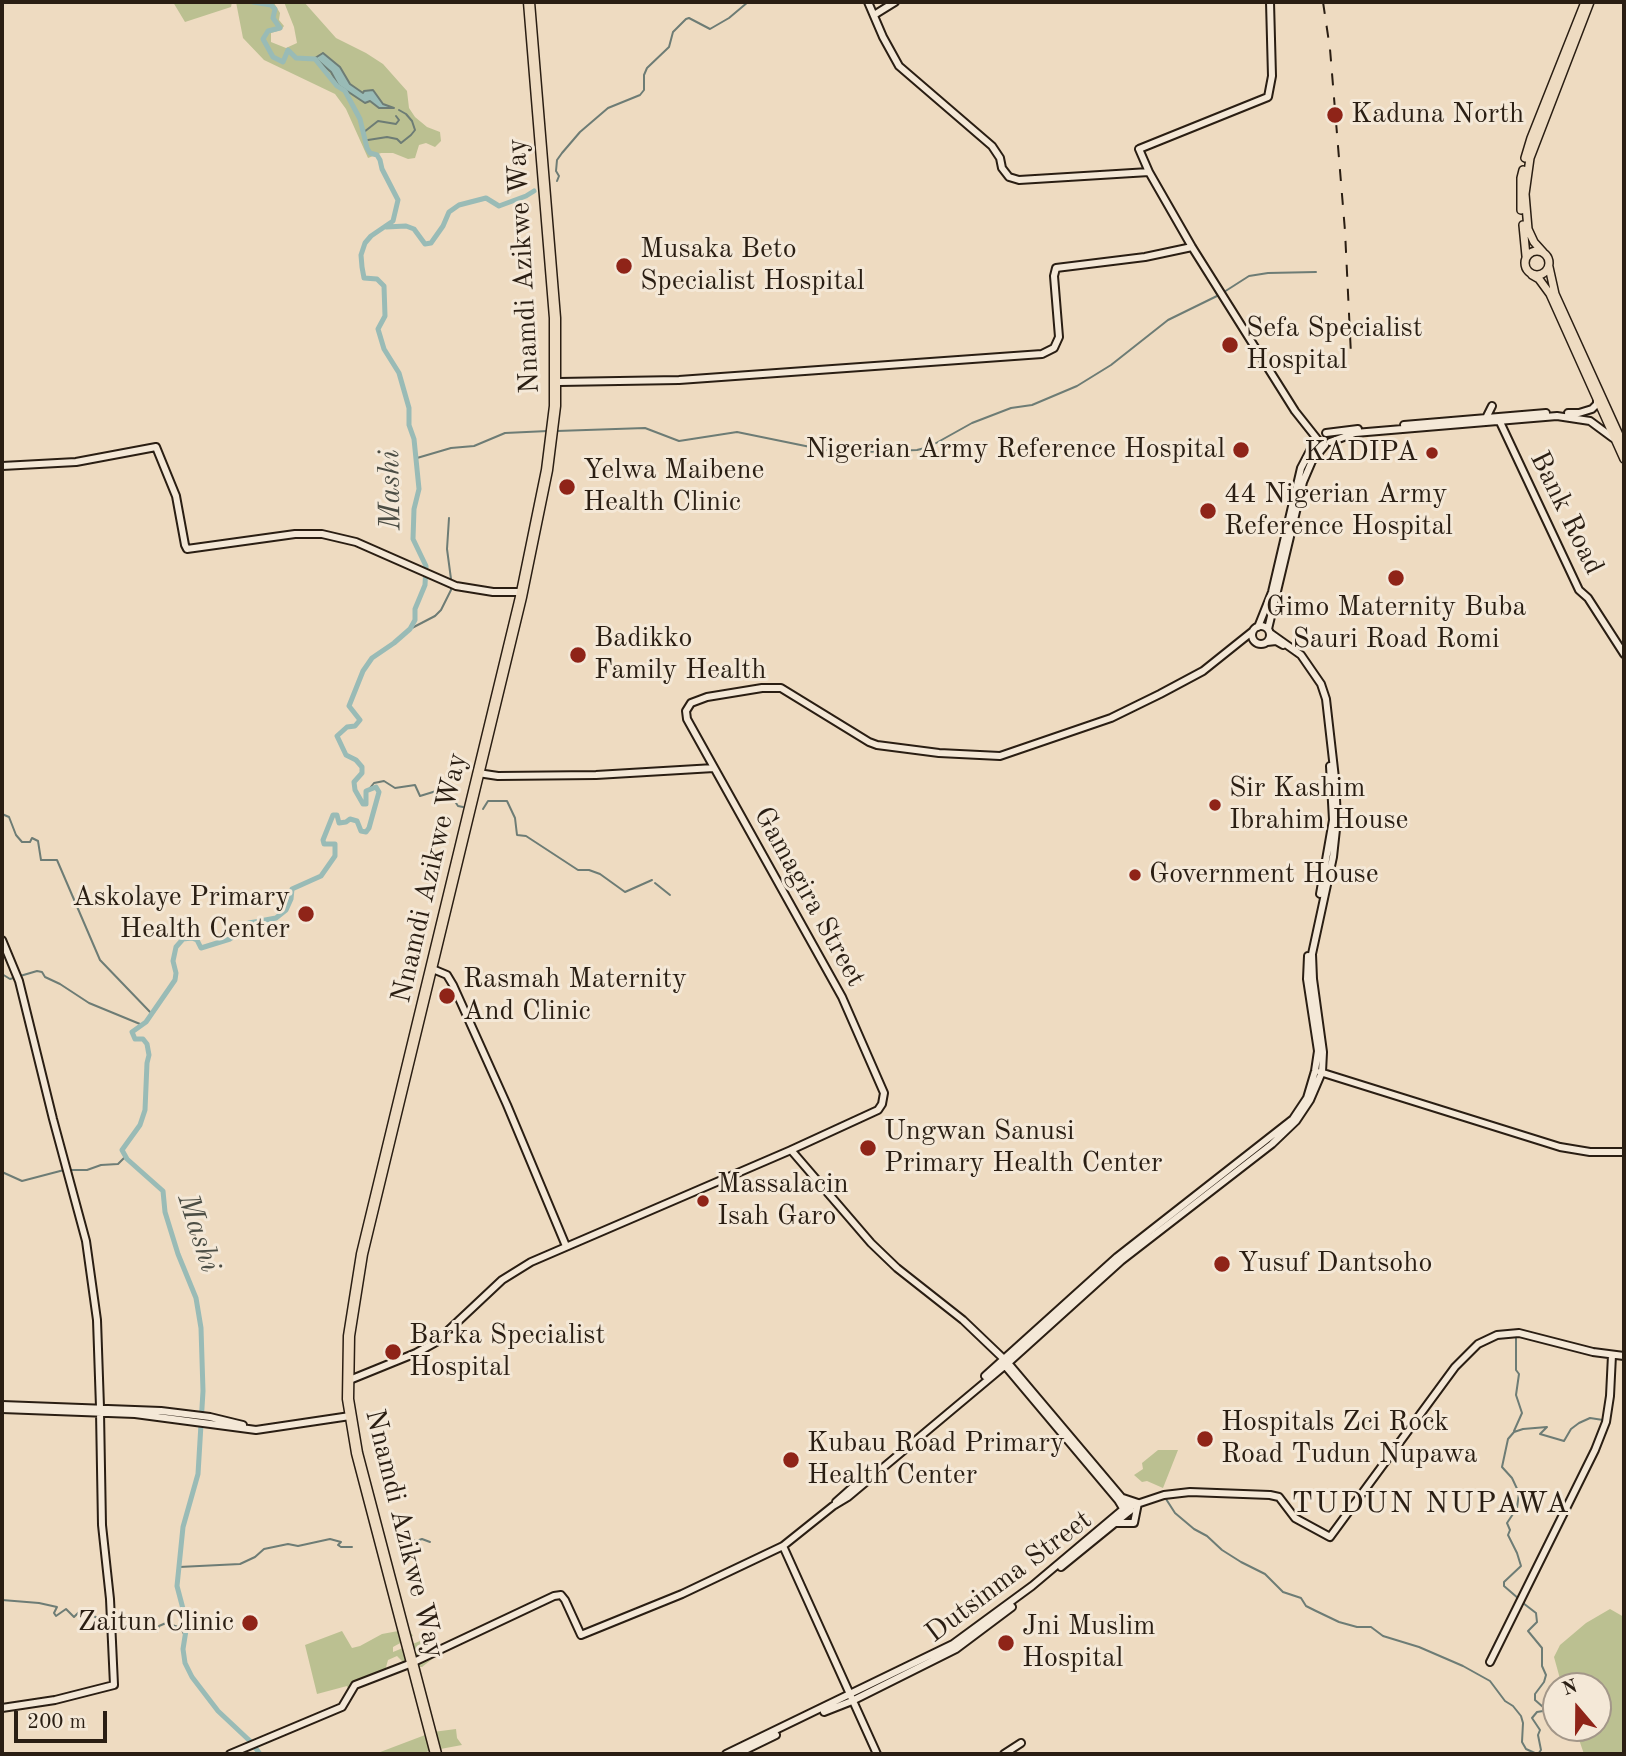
<!DOCTYPE html>
<style>
body{margin:0}
#map{position:relative;width:1626px;height:1756px;overflow:hidden;background:#eedbc1;font-family:"Old Standard TT",serif}
canvas{display:block}
.frame{position:absolute;inset:0;border:4px solid #2a1e13;pointer-events:none}
.north{position:absolute;left:1542px;top:1672px;width:70px;height:70px;box-sizing:border-box;background:#f4e8d7;border:2px solid #a39789;border-radius:50%;rotate:340deg;font-size:19px;font-weight:700;line-height:28px;text-align:center;color:#2a1e13}
.north::after{content:'';display:block;margin:auto;width:24px;height:32px;background:#8f2418;clip-path:polygon(50% 0,100% 100%,50% 72%,0 100%)}
.scale{position:absolute;left:14px;top:1711px;width:93px;height:32px;box-sizing:border-box;border:4px solid #2a1e13;border-top:0;padding-left:9px;font-size:21px;line-height:24px;white-space:nowrap;color:#2a1e13;-webkit-text-stroke:5px #f4e8d7;paint-order:stroke}
</style>
<div id="map">
<canvas width="1626" height="1756"></canvas>
<div class="frame"></div>
<div class="north">N</div>
<div class="scale">200 m</div>
</div>
<script>
const ctx = document.querySelector('canvas').getContext('2d');
ctx.lineJoin = 'round';
function fillPath(path, color) { ctx.fillStyle = color; ctx.fill(path, 'evenodd'); }
const shape = rows => new Path2D(rows.map(r => 'M' + r).join(''));
function strokePath(path, color, width, dash) { ctx.strokeStyle = color; ctx.lineWidth = width; ctx.lineCap = dash ? 'butt' : 'round'; ctx.setLineDash(dash || []); ctx.stroke(path); }
function label(font, color, halo, rows, align = 'center') {
  ctx.font = font + ' "Old Standard TT",serif'; ctx.lineWidth = 6; ctx.setLineDash([]); ctx.textBaseline = 'middle'; ctx.strokeStyle = halo; ctx.fillStyle = color; for (const [text, x, y, turn = 0] of rows) {
    ctx.save(); ctx.translate(x, y); ctx.rotate((+turn || 0) * Math.PI / 180); ctx.textAlign = isNaN(turn) ? turn : align; if (halo) ctx.strokeText(text, 0, 0); ctx.fillText(text, 0, 0); ctx.restore();
  }
}
fillPath(shape([
 [173,2,232,2,231,7,185,22],
 [236,2,274,3,280,13,279,20,284,26,281,30,271,33,271,42,286,48,297,43,294,27,284,2,304,2,336,38,366,53,383,64,407,91,409,108,415,117,427,127,440,132,441,141,435,147,426,143,419,145,415,158,408,159,393,153,381,153,368,158,346,109,335,94,264,60,243,38],
 [1158,1450,1178,1450,1163,1488,1147,1481,1142,1482,1134,1475,1143,1469,1142,1463],
 [1610,1609,1624,1617,1624,1754,1584,1754,1575,1728,1598,1728,1598,1686,1562,1686,1554,1657,1560,1645,1586,1623],
 [409,1629,413,1636,393,1647,393,1652,420,1641,424,1650,455,1641,422,1667,408,1667,397,1656,388,1660,383,1678,378,1680,376,1678,349,1690,347,1686,317,1694,305,1645,342,1631,352,1648,360,1646,382,1634],
 [456,1729,457,1738,462,1745,435,1750,433,1746,425,1754,375,1754,433,1732]
]), '#bbc091');
const water = shape([
 [323,53,340,67,350,84,363,93,364,91,373,90,383,104,394,108,379,108,370,101,365,103,338,85,331,72,315,58,323,53]
]);
fillPath(water, '#99bbb6');
strokePath(water, '#6d7c75', 2);
strokePath(shape([
 [364,132,378,121,396,124,399,120,396,116],
 [368,140,387,137,397,139,401,143,411,135,415,130,412,121,406,114,399,110],
 [557,181,559,176,556,171,557,160,562,153,580,132,608,108,640,95,644,90,644,75,647,68,669,47,673,32,686,19,689,18,710,29,729,18,748,2],
 [1224,292,1249,276,1268,273,1316,272],
 [557,431,645,428,679,441,737,432,825,450,863,452,917,450,929,447,972,423,1011,408,1032,405,1077,386,1111,365,1168,320,1219,295],
 [417,458,451,448,474,446,505,433,548,431],
 [449,518,447,549,451,579],
 [410,629,435,616,441,610,451,590,451,585],
 [370,788,374,783,384,781,395,788,415,785,420,796,446,788,458,806,463,807],
 [483,809,488,801,507,801,515,818,517,835,526,836,578,870,589,870,600,874,625,892,652,880],
 [2,814,9,817,16,835,22,842,30,842,32,838,38,841,41,860,57,860,100,960,151,1013],
 [655,883,670,895],
 [2,974,10,979,37,971,42,972,45,977,60,984,89,1003,140,1024],
 [69,1170,87,1170,101,1165,118,1164,124,1158,127,1159],
 [2,1172,22,1181,64,1170],
 [1514,1431,1522,1413,1516,1395,1519,1374,1516,1370,1516,1337],
 [1166,1499,1175,1513,1194,1529,1207,1536,1222,1550,1241,1562,1265,1574,1283,1592,1301,1598,1306,1606,1316,1611,1339,1622,1357,1627,1371,1627,1383,1636,1419,1647,1463,1666,1490,1681,1505,1701,1513,1706,1521,1716,1523,1723,1522,1742,1526,1749,1537,1754],
 [399,1538,416,1541,422,1539,430,1542],
 [179,1567,240,1564,255,1557,264,1549,288,1544,298,1546,330,1539,341,1542,338,1545,341,1547,352,1547],
 [1519,1599,1504,1586,1504,1582,1521,1566,1517,1553,1508,1535,1510,1530,1507,1523,1517,1508,1519,1493,1512,1478,1502,1467,1508,1439,1514,1432,1523,1429,1547,1427,1540,1434,1564,1441,1571,1429,1579,1423,1590,1418,1603,1420],
 [2,1600,39,1603,57,1607,54,1613,56,1616,66,1609,74,1617,80,1611,83,1617,91,1615,109,1623],
 [1523,1603,1536,1613,1537,1622,1528,1631,1542,1648,1542,1666,1546,1675,1544,1682,1535,1694,1535,1700,1543,1707,1543,1711,1537,1712,1532,1718,1540,1730,1538,1735,1541,1750,1538,1754],
 [114,1625,127,1629,140,1624,152,1632,157,1632,159,1626,166,1623,181,1628,185,1636]
]), '#6d7c75', 2);
strokePath(shape([
 [253,2,271,5,275,9,273,18,280,28,268,31,263,39,273,57,283,62,288,50,296,58,315,59,337,86,345,91,360,119,367,148,370,153,377,155,380,160,382,169,398,200,393,221,371,236,365,243,361,255,362,267,364,278,377,279,384,286,385,316,378,329,384,349,399,373,409,408,409,425,414,439,419,489,414,509,413,539,426,566,425,585,415,609,415,620,410,629,394,643,372,658,363,671,349,706,360,720,355,726,347,727,337,736,346,755,356,760,362,767,362,773,354,782,355,790,363,804,366,804,366,791,376,787,379,792,369,828,366,832,361,831,357,821,350,819,346,822,339,823,337,815,333,815,323,840,324,844,335,844,335,856,321,876,292,889,291,899,286,910,276,918,249,923,244,930,230,939,201,948,197,940,192,938,183,939,176,947,173,961,176,973,175,980,146,1022,132,1032,135,1039,143,1039,147,1044,149,1055,147,1063,145,1110,140,1125,122,1150,127,1159,163,1191,165,1212,178,1254,196,1298,201,1328,203,1391,198,1474,183,1527,177,1586,187,1624,183,1649,185,1663,192,1677,218,1711,251,1742,260,1754],
 [386,227,406,226,414,229,425,244,431,243,443,226,449,212,459,205,486,198,499,206,526,196,534,191]
]), '#99bbb6', 5);
const secondary = shape([
 [868,2,883,37,899,66,992,146,1000,158,1002,168,1009,177,1019,180,1149,172,1192,247,1295,411,1318,440],
 [874,15,895,2],
 [1149,172,1139,149,1268,97,1272,76,1270,2],
 [559,382,679,380,1042,354,1054,348,1059,337,1054,276,1056,268,1145,257,1192,247],
 [1568,413,1579,413,1592,409,1597,404,1597,399],
 [1486,418,1492,406],
 [1500,422,1579,590,1588,598,1624,654],
 [1404,425,1546,413],
 [1326,433,1358,429],
 [1330,442,1355,433,1557,416,1590,421,1613,438],
 [2,466,76,462,156,447,176,496,185,545,187,549,295,534,322,534,356,542,456,586,493,592,522,592],
 '1252 635a9 9 0 1 1 18 0a9 9 0 1 1-18 0Z',
 [1258,627,1272,592,1301,468,1312,447,1318,441],
 [1268,629,1303,482,1312,461,1325,445],
 [1267,642,1276,641,1283,645],
 [478,773,498,776,596,775,714,768],
 [1320,894,1333,820,1330,766],
 [2,940,19,981,53,1119,86,1241,97,1320,100,1407],
 [435,970,447,975,453,985,507,1105,566,1246],
 [1320,1072,1560,1147,1590,1152,1624,1152],
 [791,1150,871,1243,897,1268,963,1320,1008,1363,1122,1498,1130,1511],
 [1002,1362,1118,1500,1124,1510],
 [985,1376,1117,1257,1293,1119,1307,1098,1315,1071,1318,1051,1307,979,1308,956],
 [352,1379,416,1353,436,1342,502,1280,531,1262,791,1150,878,1110,882,1104,884,1093,842,997,687,719,686,711,691,703,707,697,762,688,781,688,869,742,877,745,939,753,1000,756,1111,718,1160,694,1203,671,1253,631],
 [2,1405,161,1411,210,1417,243,1425],
 [2,1409,135,1414,256,1430,350,1416],
 [836,1502,854,1486],
 [1117,1523,1134,1523,1138,1503,1123,1498],
 [783,1546,877,1754],
 [1061,1567,1131,1510],
 [416,1661,554,1596,561,1595,565,1600,581,1635,682,1594,783,1546,833,1506,848,1497,1008,1363,1121,1261,1272,1144,1296,1121,1310,1100,1322,1072,1323,1052,1313,979,1312,954,1333,857,1337,820,1335,778,1326,699,1321,684,1301,655,1270,633],
 [1490,1662,1595,1450,1606,1422,1610,1396,1612,1355],
 [2,1708,55,1700,114,1685,110,1599,102,1525,100,1412],
 [824,1712,852,1701,956,1649,1012,1607],
 [230,1754,342,1707,355,1685,412,1663],
 [726,1754,953,1644,1032,1586,1127,1506,1134,1505,1164,1495,1190,1492,1270,1495,1279,1497,1295,1518,1330,1537,1455,1367,1478,1344,1497,1335,1519,1333,1593,1352,1624,1356],
 [737,1754,776,1735],
 [1004,1754,1021,1743]
]);
const primary = shape([
 [1525,158,1531,138,1585,2],
 [1521,210,1521,178,1523,170],
 [1523,225,1526,256],
 '1525 263a12 12 0 1 1 24 0a12 12 0 1 1-24 0Z',
 [1543,252,1534,242,1528,229,1525,194,1530,158,1590,2],
 [1549,267,1555,294,1624,446],
 [1532,275,1539,279,1550,294,1624,459]
]);
const highway = shape([
 [436,1754,357,1453,348,1399,349,1336,362,1254,521,597,547,470,555,406,555,318,529,2]
]);
strokePath(secondary, '#2a1e13', 10);
strokePath(primary, '#2a1e13', 10);
strokePath(highway, '#2a1e13', 13);
strokePath(secondary, '#f4e8d7', 6);
strokePath(primary, '#eedbc1', 7);
strokePath(highway, '#eedbc1', 10);
strokePath(shape([
 [1323,2,1330,49,1345,231,1351,355]
]), '#2a1e13', 2, [12, 12]);
for (const [x, y, r, color] of [
 [1335,115,9,"#8f2418"],
 [624,266,9,"#8f2418"],
 [1230,345,9,"#8f2418"],
 [1241,450,9,"#8f2418"],
 [1432,453,7,"#8f2418"],
 [567,487,9,"#8f2418"],
 [1208,511,9,"#8f2418"],
 [1396,578,9,"#8f2418"],
 [578,655,9,"#8f2418"],
 [1215,805,7,"#8f2418"],
 [1135,875,7,"#8f2418"],
 [306,914,9,"#8f2418"],
 [447,996,9,"#8f2418"],
 [868,1148,9,"#8f2418"],
 [703,1201,7,"#8f2418"],
 [1222,1264,9,"#8f2418"],
 [393,1352,9,"#8f2418"],
 [1205,1439,9,"#8f2418"],
 [791,1460,9,"#8f2418"],
 [250,1623,9,"#8f2418"],
 [1006,1643,9,"#8f2418"]
]) { const dot = new Path2D(); dot.arc(x, y, r, 0, 2 * Math.PI); ctx.fillStyle = color; ctx.fill(dot); strokePath(dot, '#f4e8d7', 2.5); }
label('28px', '#2a1e13', '#f4e8d7', [
 ["Kaduna North",1351,115],
 ["Musaka Beto",640,250],
 ["Specialist Hospital",640,282],
 ["Sefa Specialist",1246,329],
 ["Hospital",1246,361],
 ["Nigerian Army Reference Hospital",1225,450,"right"],
 ["KADIPA",1418,453,"right"],
 ["Yelwa Maibene",583,471],
 ["Health Clinic",583,503],
 ["44 Nigerian Army",1224,495],
 ["Reference Hospital",1224,527],
 ["Gimo Maternity Buba",1396,608,"center"],
 ["Sauri Road Romi",1396,640,"center"],
 ["Badikko",594,639],
 ["Family Health",594,671],
 ["Sir Kashim",1229,789],
 ["Ibrahim House",1229,821],
 ["Government House",1149,875],
 ["Askolaye Primary",290,898,"right"],
 ["Health Center",290,930,"right"],
 ["Rasmah Maternity",463,980],
 ["And Clinic",463,1012],
 ["Ungwan Sanusi",884,1132],
 ["Primary Health Center",884,1164],
 ["Massalacin",717,1185],
 ["Isah Garo",717,1217],
 ["Yusuf Dantsoho",1238,1264],
 ["Barka Specialist",409,1336],
 ["Hospital",409,1368],
 ["Hospitals Zci Rock",1221,1423],
 ["Road Tudun Nupawa",1221,1455],
 ["Kubau Road Primary",807,1444],
 ["Health Center",807,1476],
 ["Zaitun Clinic",234,1623,"right"],
 ["Jni Muslim",1022,1627],
 ["Hospital",1022,1659]
], 'left');
label('28px', '#2a1e13', '#f4e8d7', [
 ["Nnamdi Azikwe Way",524,266,-93],
 ["Bank Road",1566,513,64],
 ["Nnamdi Azikwe Way",430,878,-77],
 ["Gamagira Street",809,897,61],
 ["Nnamdi Azikwe Way",404,1534,76],
 ["Dutsinma Street",1009,1577,-37]
]);
label('italic 30px', '#4b4d44', '#f4e8d7', [
 ["Mashi",391,490,-91],
 ["Mashi",198,1233,72]
]);
ctx.letterSpacing = '2px';
label('30px', '#2a1e13', '#f4e8d7', [
 ["TUDUN NUPAWA",1431,1504]
]);
ctx.letterSpacing = '0px';
</script>
